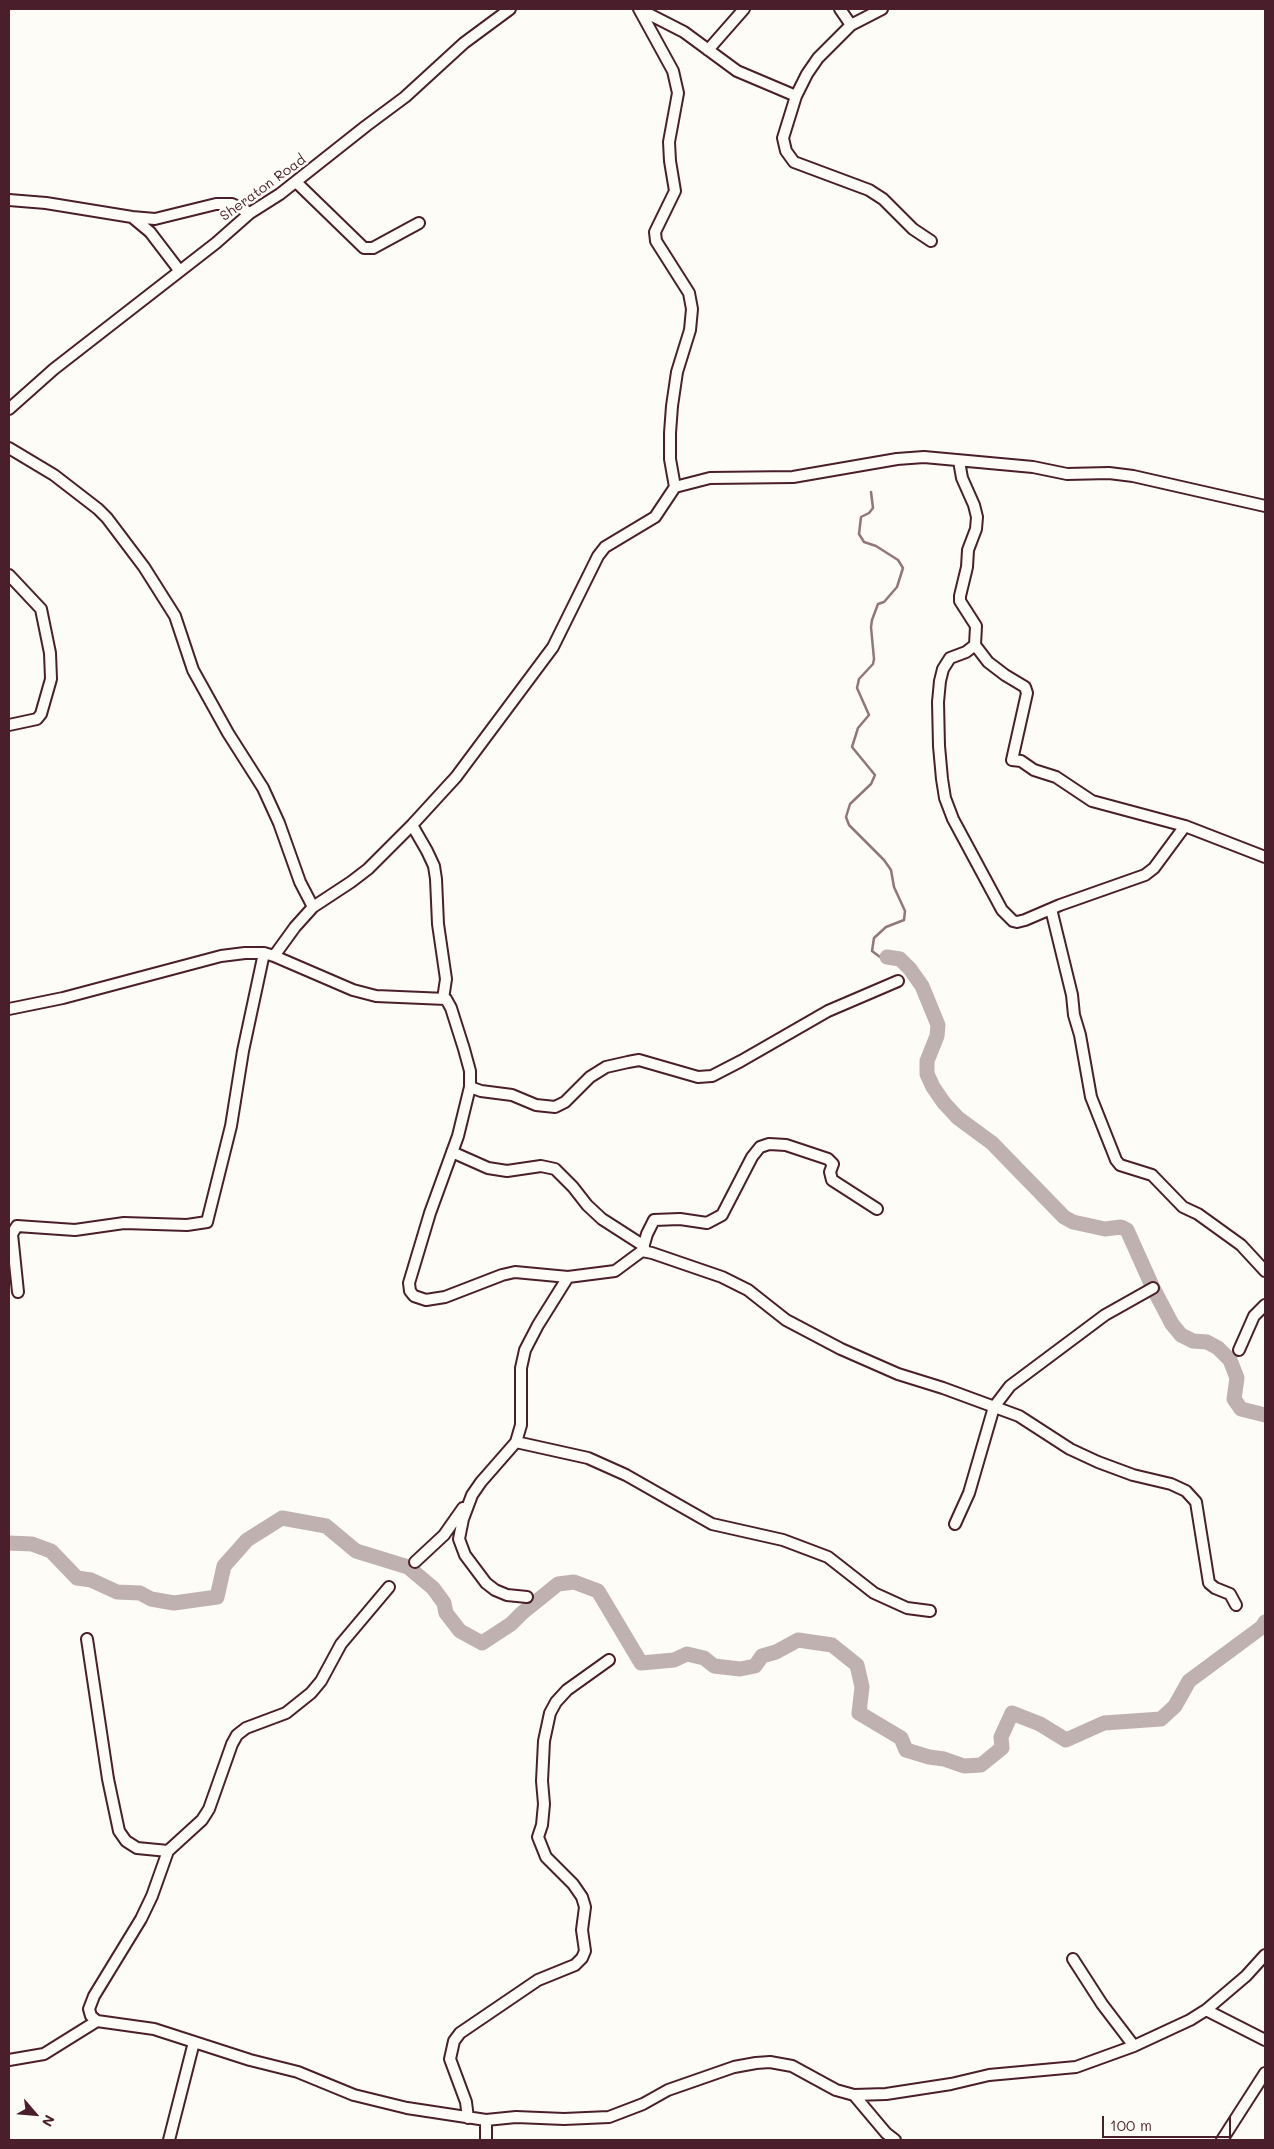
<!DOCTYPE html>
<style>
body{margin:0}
#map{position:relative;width:1274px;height:2149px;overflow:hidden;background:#fdfcf7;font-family:Mali,sans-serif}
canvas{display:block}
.frame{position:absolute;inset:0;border:10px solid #4a1f2b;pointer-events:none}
.north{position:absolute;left:10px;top:2089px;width:50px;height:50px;-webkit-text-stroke:4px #fdfcf7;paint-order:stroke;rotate:117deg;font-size:14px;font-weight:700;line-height:20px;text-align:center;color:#4a1f2b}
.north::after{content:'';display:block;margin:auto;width:18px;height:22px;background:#4a1f2b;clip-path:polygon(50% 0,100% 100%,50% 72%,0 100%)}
.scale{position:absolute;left:1102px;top:2116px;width:129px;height:22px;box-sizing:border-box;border:2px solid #4a1f2b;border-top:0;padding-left:6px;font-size:15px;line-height:18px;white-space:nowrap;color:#4a1f2b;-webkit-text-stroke:4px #fdfcf7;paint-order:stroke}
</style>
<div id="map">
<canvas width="1274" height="2149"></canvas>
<div class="frame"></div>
<div class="north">N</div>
<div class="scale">100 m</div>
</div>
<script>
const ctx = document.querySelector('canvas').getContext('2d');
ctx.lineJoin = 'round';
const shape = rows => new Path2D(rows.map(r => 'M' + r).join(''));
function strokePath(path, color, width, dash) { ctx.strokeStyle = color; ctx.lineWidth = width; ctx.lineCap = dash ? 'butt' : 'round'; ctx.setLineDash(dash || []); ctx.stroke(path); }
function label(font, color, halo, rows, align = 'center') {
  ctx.font = font + ' Mali,sans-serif'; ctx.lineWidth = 5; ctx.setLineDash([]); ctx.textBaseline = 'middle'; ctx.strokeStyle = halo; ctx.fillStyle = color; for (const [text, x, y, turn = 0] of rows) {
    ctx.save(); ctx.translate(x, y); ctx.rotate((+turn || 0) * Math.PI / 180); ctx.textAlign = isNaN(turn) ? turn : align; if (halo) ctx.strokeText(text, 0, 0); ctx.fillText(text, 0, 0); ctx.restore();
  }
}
strokePath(shape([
 [871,492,873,508,869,513,861,517,859,534,864,542,876,546,898,560,903,568,897,587,884,602,878,604,872,620,871,627,874,659,873,664,859,679,857,688,869,715,858,728,852,747,875,775,871,784,850,804,846,817,849,825,884,860,891,870,894,887,905,911,904,920,886,927,874,938,872,951,880,957,887,957]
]), '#91777b', 2.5);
strokePath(shape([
 [887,957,900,959,910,969,922,986,938,1025,937,1036,927,1061,927,1074,933,1087,944,1103,958,1118,992,1143,1064,1217,1073,1222,1105,1229,1121,1227,1127,1230,1153,1288,1172,1324,1181,1335,1193,1341,1207,1342,1218,1348,1230,1360,1237,1378,1234,1399,1241,1409,1265,1415],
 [9,1543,32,1544,51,1551,77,1578,91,1580,117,1592,140,1593,151,1599,174,1603,217,1597,224,1566,247,1540,282,1518,326,1526,356,1551,408,1567,433,1588,444,1603,446,1613,460,1631,482,1643,511,1624,522,1613,558,1584,574,1582,598,1591,641,1663,674,1660,687,1654,704,1658,714,1666,740,1669,755,1666,762,1656,776,1652,798,1640,832,1645,857,1665,862,1687,859,1713,901,1738,906,1750,929,1757,944,1759,964,1766,981,1765,1002,1748,1001,1737,1012,1713,1040,1724,1066,1740,1104,1723,1161,1719,1175,1706,1189,1681,1262,1627,1265,1622]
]), '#c0b1b1', 15);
const street = shape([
 [639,9,673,71,678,93,669,142,670,161,675,191,655,232,656,241,689,293,692,309,690,330,677,372,672,406,670,433,670,459,675,487],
 [639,9,684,32,737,71,796,96],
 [840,9,851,25],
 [882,9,851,25,818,58,807,74,796,96,783,138,786,151,794,162,869,190,883,199,913,229,931,241],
 [708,50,744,9],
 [296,182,364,248,373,248,419,223],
 [9,200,46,203,132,217,155,219,216,204,232,204,250,213],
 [132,217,150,232,179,270],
 [9,409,54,369,216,243,250,213,280,194,366,126,405,97,464,43,510,9],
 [9,448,54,475,98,509,107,518,144,567,175,616,193,670,228,733,263,788,279,823,300,882,313,907],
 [959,461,962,478,974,505,977,517,976,529,968,550,967,567,960,596,960,601,976,626,975,645,988,662,1005,675,1025,687,1027,693,1012,760,1021,761,1034,770,1056,777,1092,801,1185,826,1265,857],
 [9,575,41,609,50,653,51,679,41,714,37,719,9,725],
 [975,645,966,652,950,658,943,669,940,681,938,702,939,746,942,779,945,798,953,819,1002,910,1013,921,1017,922,1025,920,1060,905,1145,875,1154,868,1185,826],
 [412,825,427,851,434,866,436,879,438,924,446,979,443,999],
 [1051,909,1072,995,1074,1015,1080,1035,1091,1097,1116,1160,1120,1165,1152,1175,1183,1207,1198,1214,1241,1245,1265,1271],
 [274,956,295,927,313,907,351,882,368,869,412,825,456,777,553,647,598,556,605,547,655,517,675,487,710,478,793,477,897,459,924,457,1033,467,1067,474,1109,473,1133,476,1265,506],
 [9,1009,63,998,221,956,245,953,264,953,274,956,353,990,376,996,446,999,451,1008,464,1049,470,1071,470,1087,458,1136,430,1213,409,1283,410,1291,414,1296,426,1300,445,1297,502,1275,515,1272,568,1277,615,1271,642,1251,652,1253,722,1277,748,1290,786,1320,841,1349,898,1374,943,1388,1019,1416,1070,1449,1098,1462,1133,1475,1171,1484,1186,1491,1196,1502,1209,1583,1215,1588,1230,1594,1236,1605],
 [470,1087,481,1091,512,1095,536,1105,555,1107,565,1102,590,1077,606,1067,628,1062,639,1060,698,1077,712,1076,741,1061,828,1011,898,981],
 [452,1152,488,1168,507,1171,541,1166,555,1169,573,1187,587,1205,602,1219,644,1246],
 [642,1251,647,1234,654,1220,680,1219,707,1223,722,1215,752,1157,760,1147,769,1144,786,1145,828,1159,833,1164,830,1172,832,1180,877,1209],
 [18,1292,12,1234,17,1226,75,1230,124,1223,187,1225,207,1222,231,1126,243,1051,264,953],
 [1239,1350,1254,1316,1265,1305],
 [516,1442,588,1458,626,1475,712,1524,783,1540,828,1557,874,1593,907,1608,930,1611],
 [955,1524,969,1493,994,1407,1010,1386,1105,1315,1153,1288],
 [415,1562,444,1535,463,1508],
 [527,1597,507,1595,495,1590,486,1583,465,1555,459,1539,463,1519,472,1495,481,1482,516,1442,521,1425,521,1368,525,1350,538,1325,568,1277],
 [87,1639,108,1779,119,1831,126,1841,137,1848,168,1851],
 [1073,1959,1102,2004,1134,2046],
 [1206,2010,1265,2040],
 [97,2021,91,2016,89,2009,94,1996,141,1919,152,1896,168,1851,202,1820,209,1809,232,1744,237,1735,246,1728,286,1713,311,1693,321,1681,341,1644,389,1587],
 [9,2060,44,2054,97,2021,154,2029,250,2060,298,2072,354,2095,407,2108,486,2120,516,2117,564,2119,609,2117,643,2104,668,2090,734,2067,756,2063,770,2062,792,2066,836,2090,854,2095,886,2094,951,2084,989,2075,1076,2067,1134,2046,1190,2020,1206,2010,1246,1976,1265,1955],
 [854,2095,886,2133,895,2140],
 [468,2118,466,2102,450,2059,454,2041,460,2033,538,1980,575,1965,582,1958,585,1951,582,1930,585,1907,582,1897,573,1884,546,1857,538,1837,542,1825,544,1804,542,1781,544,1741,550,1713,556,1702,567,1690,609,1660],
 [169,2140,194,2042],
 [486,2140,486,2120],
 [1222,2140,1265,2073]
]);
strokePath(street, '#4a1f2b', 14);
strokePath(street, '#fdfcf7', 10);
label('14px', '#4a1f2b', '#fdfcf7', [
 ["Sheraton Road",263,188,-36]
]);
</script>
